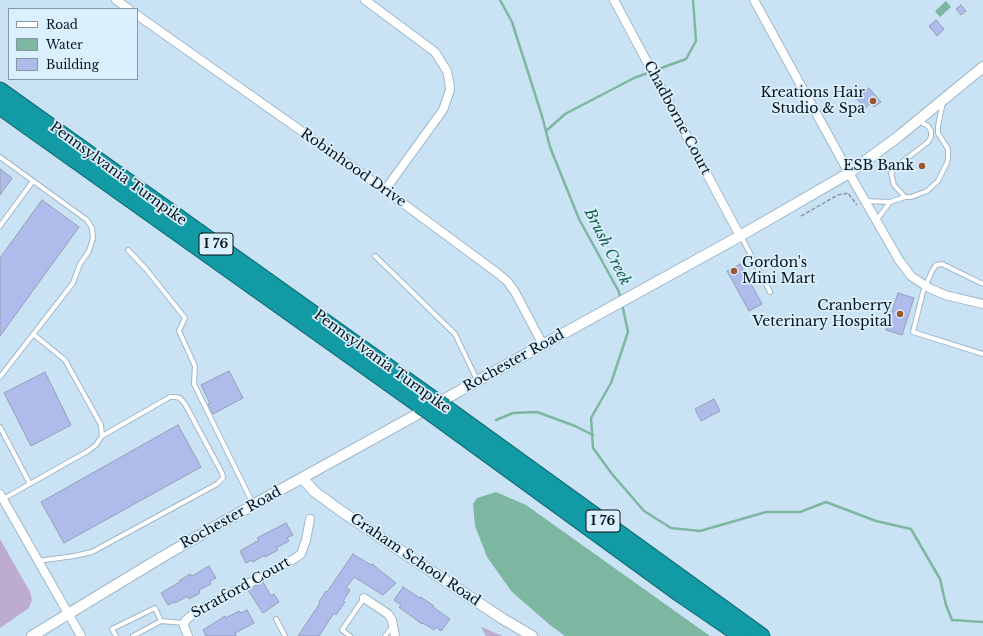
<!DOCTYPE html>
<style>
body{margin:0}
#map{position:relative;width:983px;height:636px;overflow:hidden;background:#c9e3f5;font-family:"Libre Baskerville",serif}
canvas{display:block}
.legend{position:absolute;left:8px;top:8px;width:130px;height:72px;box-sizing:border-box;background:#daf0fe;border:1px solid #8697a2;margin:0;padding:5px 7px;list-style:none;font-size:12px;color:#091218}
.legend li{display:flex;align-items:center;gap:8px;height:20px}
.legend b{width:20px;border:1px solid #8697a2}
</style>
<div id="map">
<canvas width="983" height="636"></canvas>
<ul class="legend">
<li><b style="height:5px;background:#fff"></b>Road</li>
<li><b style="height:11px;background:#7db6a1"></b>Water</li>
<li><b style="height:11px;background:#afbceb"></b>Building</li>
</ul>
</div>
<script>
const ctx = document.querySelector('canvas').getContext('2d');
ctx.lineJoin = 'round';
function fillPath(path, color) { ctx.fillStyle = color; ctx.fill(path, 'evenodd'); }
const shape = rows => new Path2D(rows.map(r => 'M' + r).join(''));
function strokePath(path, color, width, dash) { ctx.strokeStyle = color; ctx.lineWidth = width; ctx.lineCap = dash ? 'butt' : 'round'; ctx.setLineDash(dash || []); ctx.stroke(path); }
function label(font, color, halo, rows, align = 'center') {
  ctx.font = font + ' "Libre Baskerville",serif'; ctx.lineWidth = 3.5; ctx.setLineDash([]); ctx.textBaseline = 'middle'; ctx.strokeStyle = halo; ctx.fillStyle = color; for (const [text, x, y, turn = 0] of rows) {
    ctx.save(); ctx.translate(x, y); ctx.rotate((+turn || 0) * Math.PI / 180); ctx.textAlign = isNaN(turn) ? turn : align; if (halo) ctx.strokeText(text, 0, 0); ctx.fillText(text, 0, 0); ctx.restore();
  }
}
fillPath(shape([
 [0,539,30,592,32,600,29,608,0,628],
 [481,627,503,636,486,636]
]), '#bdabd1');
fillPath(shape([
 [946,1,951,7,940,17,935,11],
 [496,492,526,505,710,636,565,636,550,625,512,592,487,557,475,526,473,504,477,498]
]), '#7db6a1');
strokePath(shape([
 [500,0,512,22,542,116,550,147,579,219,619,292,620,299],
 [546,131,565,114,634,78,686,59,696,41,693,0],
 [622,304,628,332,611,383,591,418,593,448,612,474,644,511,671,528,700,531,766,512,800,512,826,502,876,521,911,529,940,579,946,605,952,620,983,622],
 [496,420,513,413,537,412,575,426,593,435]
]), '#7db6a1', 2.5);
const building = shape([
 [961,5,966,11,961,15,956,9,961,5],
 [936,20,944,29,937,36,929,26,936,20],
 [869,88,881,102,874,107,871,103,865,108,857,99,869,88],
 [0,169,12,178,0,195,0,169],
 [42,200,79,227,0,336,0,258,42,200],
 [740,264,762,304,749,311,727,271,740,264],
 [898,293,914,298,902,335,886,330,898,293],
 [229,371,243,398,213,414,208,404,210,403,201,385,229,371],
 [45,372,71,425,31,446,4,393,45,372],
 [714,399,720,411,701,421,695,409,714,399],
 [178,425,201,467,64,543,41,502,178,425],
 [286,523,293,535,287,538,289,541,276,548,278,550,265,557,265,555,253,562,252,560,246,563,240,551,259,540,257,538,286,523],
 [353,554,371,565,372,564,396,583,383,595,354,577,346,588,350,590,343,601,345,602,336,615,334,613,319,636,298,636,320,603,319,602,326,591,327,592,353,554],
 [209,566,216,578,210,581,211,584,199,590,200,593,189,599,188,596,175,603,174,602,168,605,161,593,180,582,179,581,190,574,192,576,209,566],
 [263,582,271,596,274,594,279,602,263,613,248,590,263,582],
 [403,587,420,598,421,597,434,606,433,607,450,619,441,631,436,627,434,630,423,623,422,624,399,607,401,605,394,600,403,587],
 [247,610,254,623,235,633,236,636,206,636,203,630,225,616,226,618,239,611,241,613,247,610]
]);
fillPath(building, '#afbceb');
strokePath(building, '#959db6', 1);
const service = shape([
 [0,157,87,220,92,228,93,238,89,251,80,264,73,283,0,377],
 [905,197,894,185,891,173,901,163,928,142,931,137,931,131,928,126,919,121],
 [865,201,890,202,905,197,911,197,927,191,938,181,947,163,948,158,948,149,938,133,938,126,943,102],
 [876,221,890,202],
 [0,226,33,181],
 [741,236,770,292],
 [128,250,146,269,185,318,179,331,195,366,194,384,253,504],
 [375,256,455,334,477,380],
 [983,284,942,264,936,265,932,271,923,292,913,332,983,354],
 [0,427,30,484],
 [3,499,88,451,96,445,102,436,101,425,65,360,33,334],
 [38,561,74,556,92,552,217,484,223,478,222,473,185,404,180,398,176,397,170,397,102,436],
 [276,619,285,636],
 [116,636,112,629,155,608,161,621],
 [133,636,161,621,184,623],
 [350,636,342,630,364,598],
 [385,636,393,626]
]);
const minor = shape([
 [116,0,129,9],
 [365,0,435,52,447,71,449,81,450,90,443,110,385,190],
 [614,0,740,236],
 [754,0,849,173,899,260,911,276,929,288,945,295,983,304],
 [137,15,385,190,496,272,507,281,515,292,543,345],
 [0,494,81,636],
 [364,598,388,614,392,620,395,636],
 [188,636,184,626,185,621,193,614,294,559,301,554,306,540,310,519]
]);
const tertiary = shape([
 [302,478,315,492,341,511,503,619,532,636],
 [32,636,162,557,253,505,740,236,849,173,899,136,983,67]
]);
const motorway = shape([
 [0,90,432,398],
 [0,107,419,405],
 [445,407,762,636],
 [432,414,681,595,741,636]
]);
strokePath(service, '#9fb8c9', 6);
strokePath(minor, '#9fb8c9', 10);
strokePath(tertiary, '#9fb8c9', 12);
strokePath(motorway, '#106b74', 17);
strokePath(shape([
 [801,216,829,200,838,195,848,193,857,205]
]), '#8498a6', 1.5, [4, 2]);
strokePath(service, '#fff', 4);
strokePath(minor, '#fff', 8);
strokePath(tertiary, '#fff', 10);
strokePath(motorway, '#139ba5', 15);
const motorwayBridge = shape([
 [432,398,445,407],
 [419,405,432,414]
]);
strokePath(motorwayBridge, '#106b74', 17, []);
strokePath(motorwayBridge, '#139ba5', 15);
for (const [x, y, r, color] of [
 [873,101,4,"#9e582e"],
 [922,166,4,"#9e582e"],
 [734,271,4,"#9e582e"],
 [900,314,4,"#9e582e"]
]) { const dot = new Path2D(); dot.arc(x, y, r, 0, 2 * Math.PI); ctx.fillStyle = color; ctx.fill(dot); strokePath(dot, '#daf0fe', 1.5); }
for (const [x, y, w] of [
 [216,244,34],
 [603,521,34]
]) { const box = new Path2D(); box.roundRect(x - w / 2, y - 11, w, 22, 3); ctx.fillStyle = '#daf0fe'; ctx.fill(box); strokePath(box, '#091218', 1); }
label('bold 13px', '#091218', null, [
 ["I 76",216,244],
 ["I 76",603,521]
]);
label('14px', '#091218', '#daf0fe', [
 ["Kreations Hair",865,93],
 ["Studio & Spa",865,109],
 ["ESB Bank",914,166],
 ["Gordon's",742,263,"left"],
 ["Mini Mart",742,279,"left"],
 ["Cranberry",892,306],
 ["Veterinary Hospital",892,322]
], 'right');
label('14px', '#091218', '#daf0fe', [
 ["Chadborne Court",677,118,62],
 ["Robinhood Drive",353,168,35],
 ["Pennsylvania Turnpike",118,174,36],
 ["Rochester Road",514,361,-29],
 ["Pennsylvania Turnpike",382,362,36],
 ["Rochester Road",231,518,-29],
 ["Graham School Road",415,560,34],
 ["Stratford Court",241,588,-29]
]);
label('italic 15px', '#18614c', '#daf0fe', [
 ["Brush Creek",607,247,63]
]);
</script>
